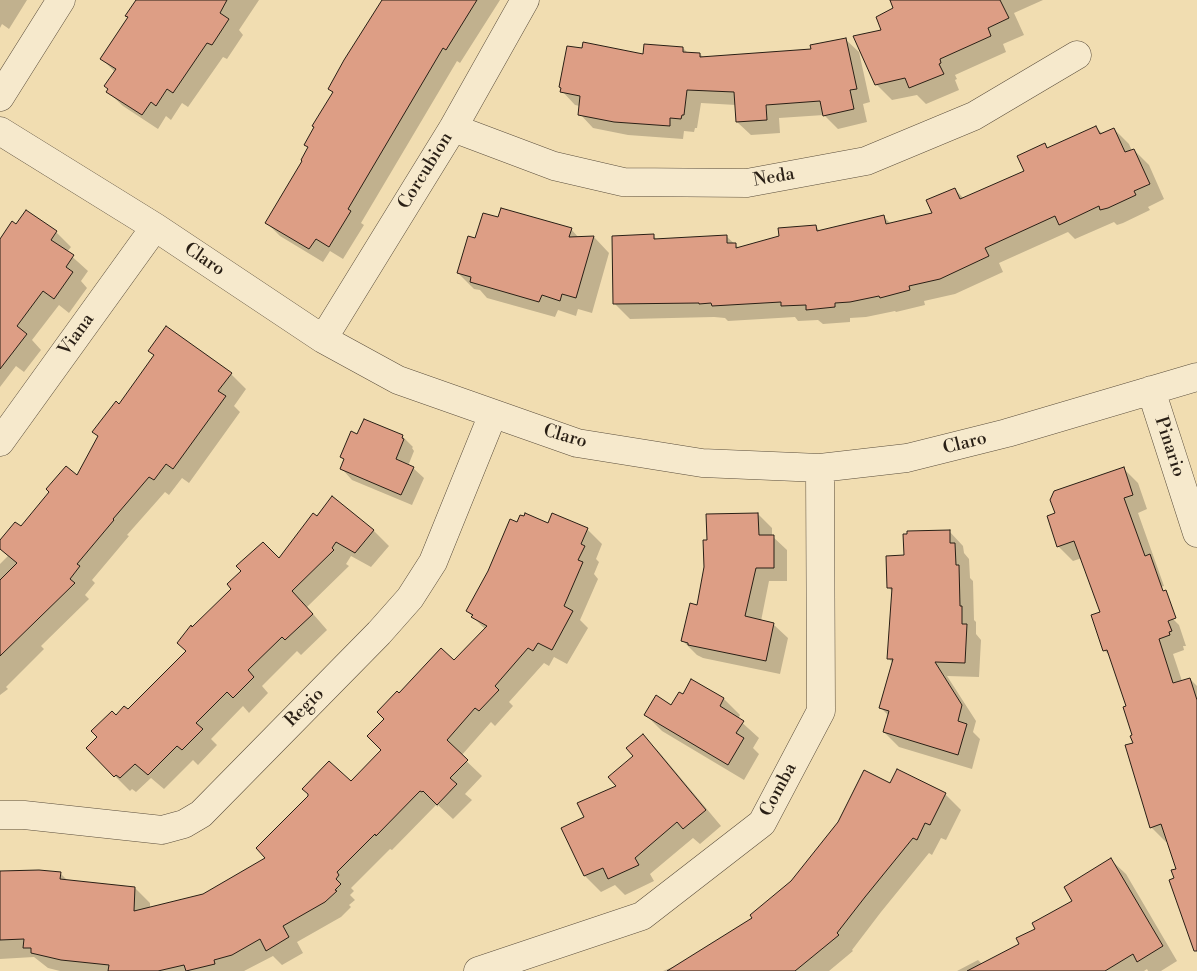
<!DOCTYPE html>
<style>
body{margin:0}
canvas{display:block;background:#f1ddb1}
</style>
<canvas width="1197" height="971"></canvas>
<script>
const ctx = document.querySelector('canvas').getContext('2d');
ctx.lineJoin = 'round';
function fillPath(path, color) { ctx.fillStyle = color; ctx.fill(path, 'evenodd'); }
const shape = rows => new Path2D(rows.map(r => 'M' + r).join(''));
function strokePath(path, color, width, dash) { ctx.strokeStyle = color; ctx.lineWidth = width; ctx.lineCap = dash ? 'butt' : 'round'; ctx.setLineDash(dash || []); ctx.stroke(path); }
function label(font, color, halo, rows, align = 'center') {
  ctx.font = font + ' "Libre Bodoni",serif'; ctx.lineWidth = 5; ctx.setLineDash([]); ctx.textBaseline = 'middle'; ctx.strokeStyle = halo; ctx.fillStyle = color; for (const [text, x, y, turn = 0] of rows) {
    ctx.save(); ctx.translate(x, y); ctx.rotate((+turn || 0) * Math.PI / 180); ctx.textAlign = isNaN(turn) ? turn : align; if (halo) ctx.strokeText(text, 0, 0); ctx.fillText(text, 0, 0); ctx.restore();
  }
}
fillPath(shape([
 [0,0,27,0,9,29,2,24,0,28],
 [137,0,259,0,239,30,243,35,227,59,223,57,188,107,182,103,171,120,166,116,158,129,123,106,108,92,115,72,102,59,129,18],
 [384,0,500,0,460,63,457,61,361,223,364,225,343,259,330,251,323,262,280,236,267,223,304,161,333,93,330,89],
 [898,0,1043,0,1014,13,1024,35,1003,44,1006,52,955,75,957,79,955,80,959,90,926,104,917,95,892,100,876,84,883,31,895,9],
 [845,39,859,52,870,102,863,104,867,122,838,129,824,115,779,118,780,133,751,135,737,122,736,105,701,103,697,128,695,128,694,132,684,131,683,139,628,135,593,128,580,114,580,106,575,105,562,91,644,56,683,48,688,53,700,54,704,58,813,50],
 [1096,128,1103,134,1114,129,1129,144,1132,151,1134,150,1149,165,1164,199,1148,207,1150,210,1123,223,1117,225,1114,222,1075,239,1068,232,999,263,1003,272,955,294,924,301,925,305,896,312,895,311,866,317,850,318,850,322,823,324,818,320,798,321,795,317,728,321,725,318,714,317,630,319,614,303,653,236,658,240,726,236,740,249,816,227,820,231,884,217,891,224,934,214,955,189,964,199,1026,172,1044,145,1049,149],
 [499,219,571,229,579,238,594,237,609,253,592,313,578,309,576,316,558,310,555,317,487,298,480,290,474,289,458,273,476,240],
 [16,226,56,232,71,247,67,252,88,271,81,281,87,288,69,313,59,305,32,340,41,350,24,372,16,366,0,387,0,241],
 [231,374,246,389,234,406,240,412,189,483,182,478,169,495,165,492,127,535,129,536,92,580,95,583,85,595,89,599,41,646,44,649,6,687,8,689,0,695,0,564,8,556,0,548,0,542,21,528,77,477,120,406],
 [358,435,402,436,413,447,412,448,414,451,408,466,413,468,424,478,412,505,352,480,342,469,345,460,342,457],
 [1123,468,1138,483,1147,509,1138,513,1164,586,1132,597,1164,610,1179,625,1186,646,1183,646,1184,650,1173,654,1182,681,1190,679,1197,686,1197,936,1176,879,1177,869,1168,841,1166,842,1151,827,1127,707,1110,656,1105,651,1093,616,1101,613,1082,558,1073,561,1059,547,1048,517,1057,514],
 [332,498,374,531,389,546,371,567,351,556,346,564,349,566,307,607,327,630,301,655,297,651,262,686,268,693,249,713,243,706,211,739,217,745,198,765,193,760,164,789,151,778,136,792,132,789,130,791,87,748,116,717,128,711,187,651,192,628,279,559],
 [758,514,772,528,772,536,787,550,787,581,769,581,761,621,774,625,788,638,780,674,703,658,697,655,683,641,698,606,705,568,708,541],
 [518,523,587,529,602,544,596,559,599,562,594,574,598,579,580,620,588,628,567,664,554,657,549,666,544,663,509,702,513,706,495,726,491,722,461,756,482,776,465,794,472,800,453,819,438,805,438,807,436,805,392,850,390,849,351,888,354,891,350,895,355,900,349,905,351,907,341,917,297,942,303,953,282,965,273,956,244,971,60,971,48,968,34,957,0,959,0,872,60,873,68,881,135,888,150,903,150,908,203,895,268,858,351,782,383,750,385,719,399,695,454,662,485,629,467,611],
 [949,531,963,546,964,553,969,559,970,578,973,581,974,620,976,622,976,634,981,640,979,677,947,676,976,721,973,732,980,739,972,769,899,747,884,732,889,716,881,708,893,663,889,659,893,592,888,587,905,556],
 [692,680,724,699,740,715,738,719,759,738,753,748,759,754,744,780,662,731,646,715,672,706,683,696],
 [643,736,659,752,721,826,700,844,693,838,650,874,654,881,625,895,615,885,601,892,585,876,585,818,618,786,635,756],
 [891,784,945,794,961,810,946,840,941,838,932,855,929,853,881,912,852,950,853,951,829,971,663,971,680,964,754,918],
 [1111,860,1126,874,1177,961,1161,971,1148,971,1147,969,1144,971,957,971,978,960,982,964,1021,944,1036,929,1074,902]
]), '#0003');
const building = shape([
 [136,0,227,0,220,13,229,19,212,45,207,43,173,93,167,89,156,106,151,102,142,115,106,92,108,89,104,86,116,69,100,59,128,17,125,16,136,0],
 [382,0,477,0,446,50,443,48,348,209,351,211,329,247,316,239,309,249,265,223,302,161,301,160,308,147,304,145,314,127,312,126,333,92,328,89,344,60,382,0],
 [890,0,1000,0,1009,18,988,28,991,36,940,59,941,63,939,64,944,74,909,88,905,78,875,85,853,36,881,30,876,17,893,8,890,0],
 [846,38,857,89,850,90,854,109,823,116,820,101,766,105,767,120,736,122,734,92,687,90,684,115,682,115,681,119,670,118,670,126,614,122,578,115,580,96,560,92,561,88,559,87,567,46,582,48,583,42,643,54,644,44,683,47,683,52,700,53,700,57,811,49,810,45,846,38],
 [1096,126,1100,134,1114,128,1125,152,1134,149,1150,184,1134,191,1136,195,1108,208,1100,210,1099,206,1059,225,1055,216,985,248,989,256,940,279,909,286,910,290,880,298,879,296,850,302,835,303,835,307,806,310,806,305,781,306,781,302,712,306,711,303,699,304,699,303,613,304,612,236,654,234,654,239,727,235,727,243,736,243,736,248,779,236,778,228,816,225,817,231,884,215,886,224,932,213,926,200,955,188,960,199,1024,171,1017,156,1045,143,1047,148,1096,126],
 [501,208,572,228,569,237,594,236,576,298,562,294,560,301,542,295,539,302,470,282,471,277,457,273,468,236,475,238,483,213,498,217,501,208],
 [26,210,57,231,51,240,74,255,66,267,73,272,54,299,43,291,17,326,27,334,0,369,0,239,12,221,16,224,26,210],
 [166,326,232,373,218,391,226,396,173,469,166,464,154,480,149,477,113,519,114,520,77,564,80,566,70,579,75,583,0,656,0,580,17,563,0,549,0,540,15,522,21,526,49,492,46,489,66,466,77,475,98,436,92,432,116,401,119,404,154,355,148,351,166,326],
 [364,419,403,435,402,438,404,439,396,459,414,467,401,495,340,469,344,459,340,457,351,431,357,434,364,419],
 [1124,467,1133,495,1124,498,1145,556,1150,554,1163,591,1166,590,1176,618,1168,621,1172,631,1169,632,1170,635,1159,639,1173,683,1190,678,1197,700,1197,951,1194,951,1169,880,1174,878,1171,870,1176,869,1161,824,1150,828,1125,745,1133,743,1130,736,1132,735,1123,707,1126,706,1107,650,1103,651,1091,615,1100,612,1074,541,1057,547,1047,516,1055,513,1050,500,1054,491,1124,467],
 [332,496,374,530,355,553,336,542,332,548,334,550,292,591,313,614,285,640,282,637,248,670,254,677,233,698,227,692,196,723,203,729,182,750,177,746,148,775,135,764,120,778,116,775,114,777,86,748,97,737,91,731,112,711,116,715,124,706,128,709,186,651,177,643,191,625,192,627,231,589,227,584,241,571,236,566,263,542,279,558,313,513,317,516,332,496],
 [525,513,548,523,552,513,588,528,581,544,585,546,578,560,583,562,564,606,573,611,552,650,538,643,533,651,528,648,495,686,499,690,479,711,475,708,447,740,468,760,450,778,457,784,437,805,423,791,422,792,420,791,376,836,375,834,337,872,339,875,336,879,341,884,335,890,337,891,325,902,283,926,289,937,266,951,260,939,232,955,214,960,215,964,186,971,184,965,158,971,108,971,109,965,61,960,31,953,31,948,23,948,24,939,0,940,0,871,39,870,61,872,60,879,135,887,134,911,203,894,265,858,256,848,308,796,308,794,302,789,329,761,351,781,381,750,367,736,384,719,377,712,397,691,399,693,441,648,454,660,487,626,471,617,473,615,466,611,488,571,510,519,517,522,520,515,524,516,525,513],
 [758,513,759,535,774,535,774,568,756,568,745,616,774,623,766,661,688,645,688,643,681,641,690,603,697,605,704,567,703,540,707,540,706,514,758,513],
 [950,530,950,543,955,543,956,565,959,565,960,606,962,606,962,624,967,624,965,663,935,662,962,705,958,721,967,724,958,755,883,732,889,711,879,708,893,659,887,659,892,588,887,588,886,556,904,555,903,534,907,534,907,531,950,530],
 [691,679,724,698,720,706,744,721,736,733,744,738,728,765,644,715,656,695,671,705,679,692,683,694,691,679],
 [643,734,706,810,683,829,677,822,635,858,639,865,608,879,603,868,584,876,561,828,584,817,577,803,616,786,608,777,633,756,626,748,643,734],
 [897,769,946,793,930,825,925,823,917,840,913,838,865,897,837,933,839,935,795,971,667,971,752,918,750,915,791,881,838,822,864,770,890,783,897,769],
 [1111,858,1163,946,1137,962,1133,954,1105,971,967,971,1019,944,1016,938,1035,929,1032,923,1072,901,1064,887,1111,858]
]);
fillPath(building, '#dd9e85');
strokePath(building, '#291f15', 1);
const street = shape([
 [0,97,61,0],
 [453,128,554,166,623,182,747,183,866,161,974,116,1077,55],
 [0,131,155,227,323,339,398,380,577,443,702,463,820,468,907,458,1007,433,1197,377],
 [323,339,453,128,525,0],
 [1151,390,1197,533],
 [0,442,155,227],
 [0,815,24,815,162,830,184,824,201,814,379,633,410,598,433,562,493,414],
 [478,971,642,916,762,823,821,711,820,468]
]);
strokePath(street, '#5b4e3c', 29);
strokePath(street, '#f6e9cc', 28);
label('18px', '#291f15', '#f6e9cc', [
 ["Corcubion",426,171,-58],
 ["Neda",774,178,-10],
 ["Claro",204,260,34],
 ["Viana",77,335,-54],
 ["Claro",565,437,16],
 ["Claro",965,444,-14],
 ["Pinario",1169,447,72],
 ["Regio",305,708,-45],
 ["Comba",779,790,-62]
]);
</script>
